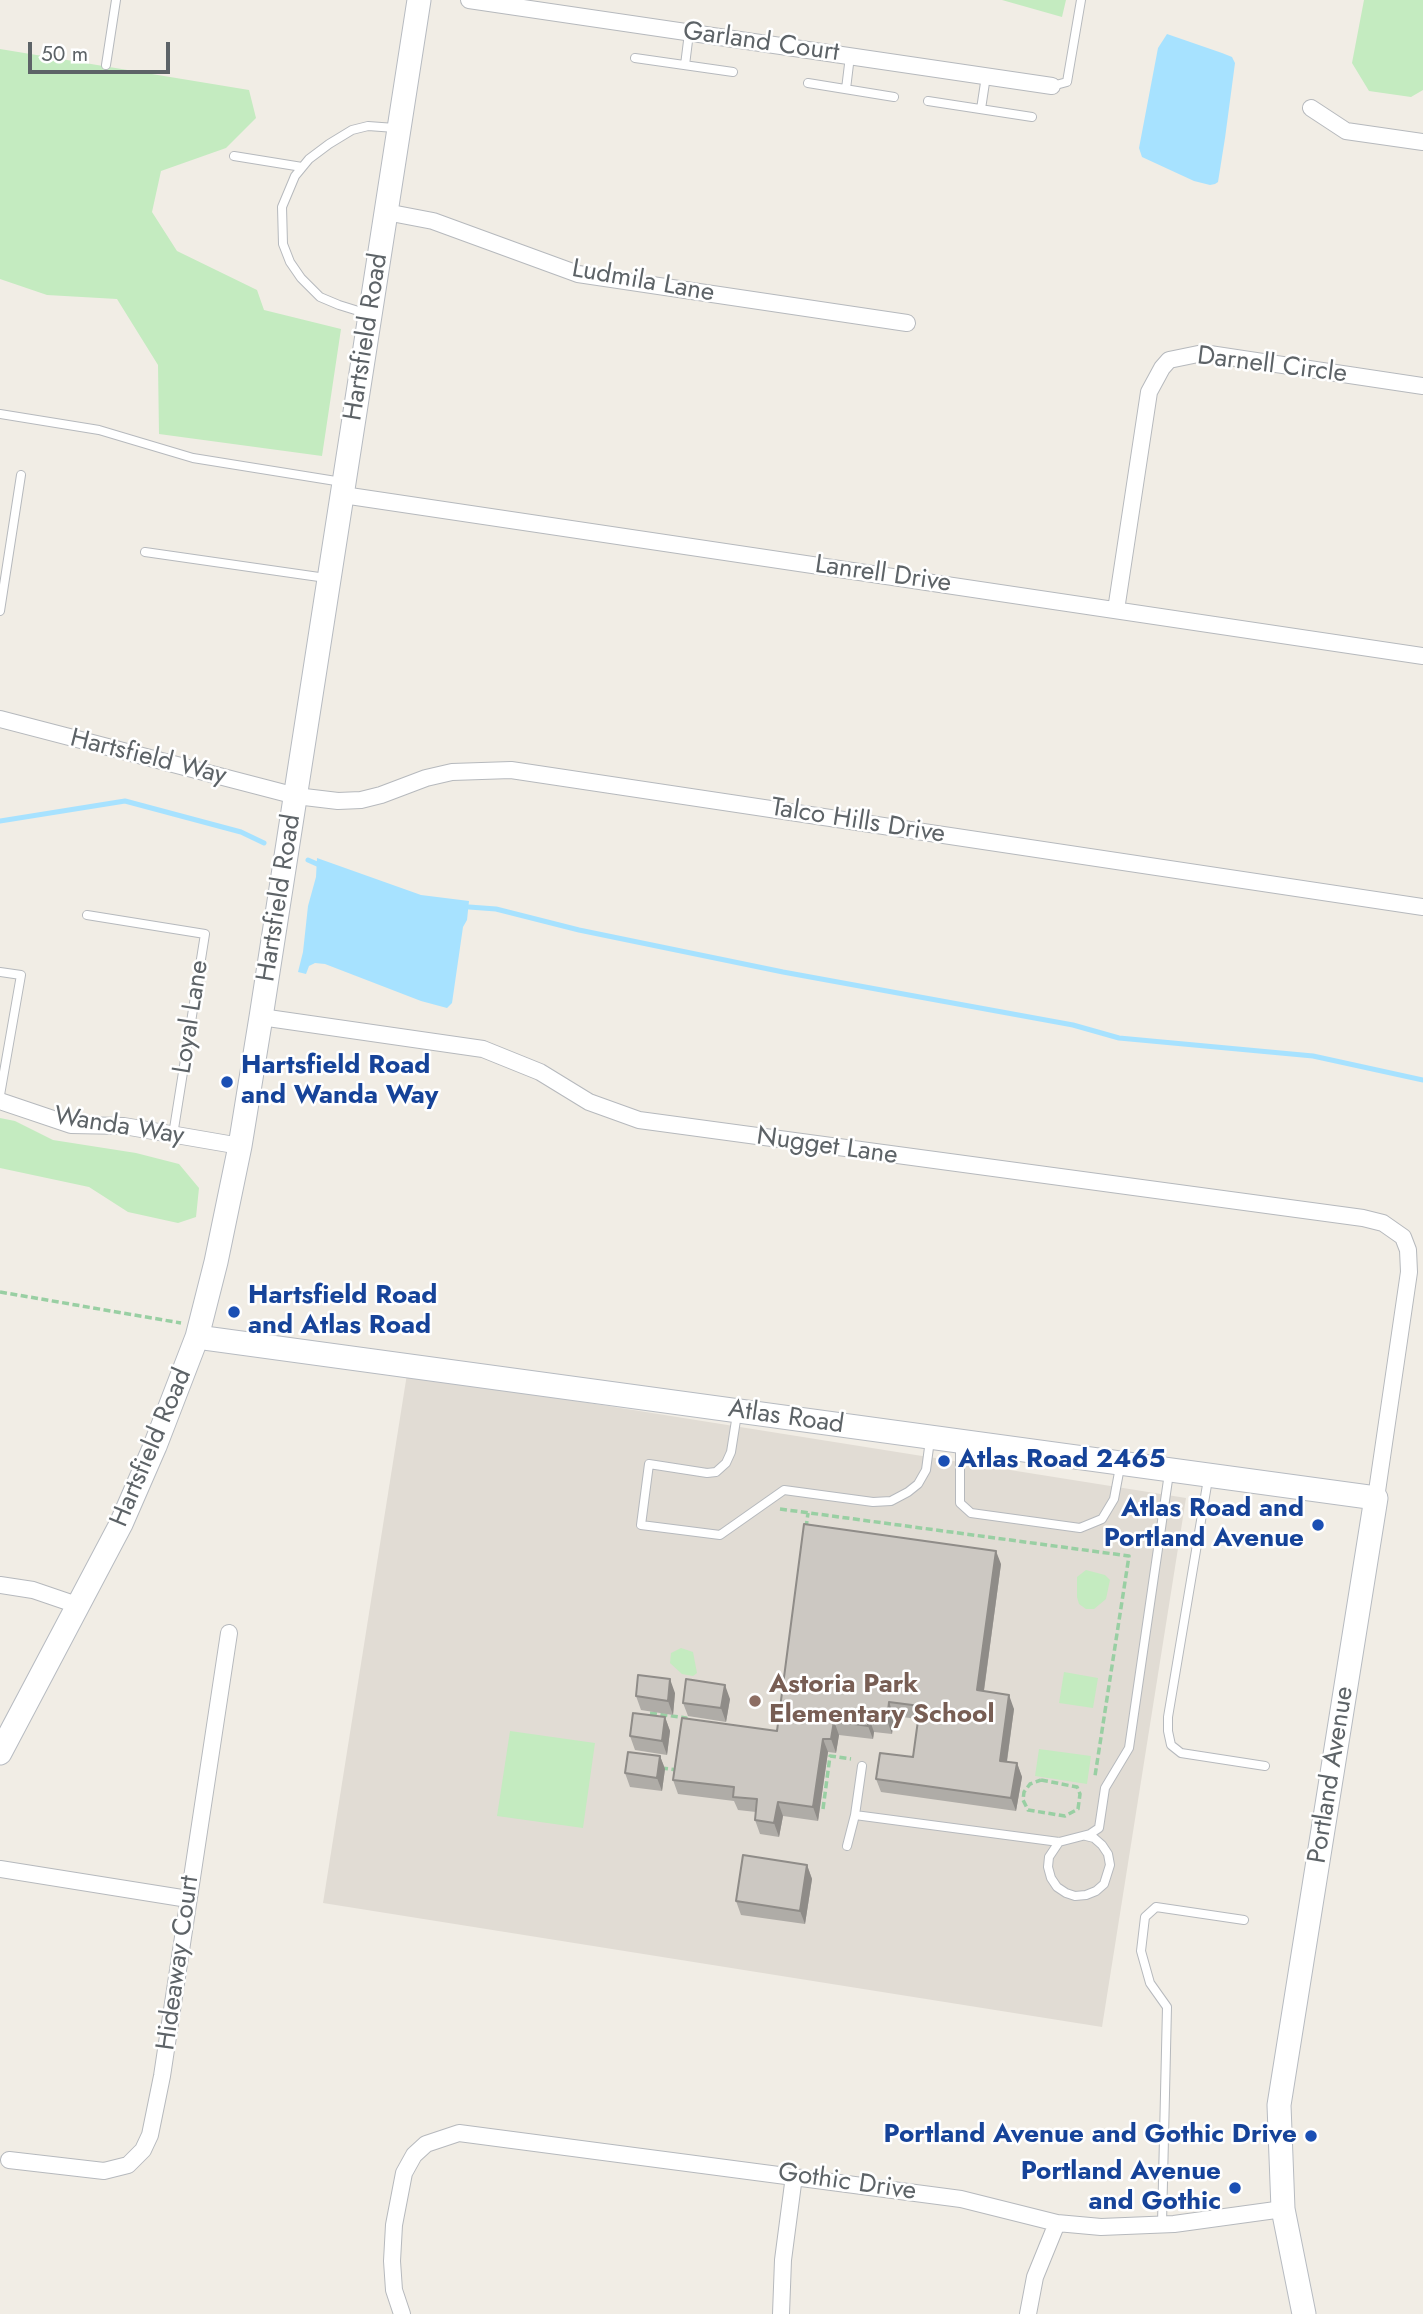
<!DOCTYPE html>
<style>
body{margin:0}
#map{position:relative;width:1423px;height:2314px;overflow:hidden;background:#f1ede5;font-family:Jost,sans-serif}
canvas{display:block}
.scale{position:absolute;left:28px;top:42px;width:142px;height:32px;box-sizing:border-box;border:4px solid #5d6367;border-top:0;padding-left:9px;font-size:21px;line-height:24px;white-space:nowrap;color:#5d6367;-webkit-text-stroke:5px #fff;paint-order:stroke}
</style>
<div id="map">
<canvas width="1423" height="2314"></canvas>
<div class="scale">50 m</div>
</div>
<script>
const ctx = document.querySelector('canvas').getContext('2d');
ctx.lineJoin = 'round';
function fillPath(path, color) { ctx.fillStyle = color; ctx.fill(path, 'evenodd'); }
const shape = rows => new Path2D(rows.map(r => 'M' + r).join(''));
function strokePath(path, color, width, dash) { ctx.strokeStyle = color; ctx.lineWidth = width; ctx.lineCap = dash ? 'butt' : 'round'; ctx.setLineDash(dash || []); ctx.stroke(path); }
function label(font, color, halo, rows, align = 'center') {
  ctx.font = font + ' Jost,sans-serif'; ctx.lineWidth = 5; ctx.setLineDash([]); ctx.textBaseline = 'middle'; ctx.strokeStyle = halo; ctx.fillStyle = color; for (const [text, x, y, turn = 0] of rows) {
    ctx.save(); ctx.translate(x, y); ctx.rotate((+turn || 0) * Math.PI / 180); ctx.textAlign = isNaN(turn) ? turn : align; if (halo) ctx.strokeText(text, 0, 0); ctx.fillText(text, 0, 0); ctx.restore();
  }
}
fillPath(shape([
 [407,1374,1186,1498,1102,2027,323,1903]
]), '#e1dcd4');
fillPath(shape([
 [1002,0,1066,0,1062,17],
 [1364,0,1423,0,1423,90,1411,97,1369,91,1352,63],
 [0,49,249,90,256,118,226,148,161,171,152,212,177,251,257,290,264,310,341,329,322,456,159,434,158,365,117,299,47,295,0,279],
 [0,1118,15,1121,53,1140,136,1153,179,1164,199,1188,196,1217,178,1223,128,1212,89,1187,0,1168],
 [1086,1570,1105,1575,1110,1580,1106,1599,1094,1609,1086,1609,1079,1604,1077,1597,1077,1577],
 [681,1648,693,1652,697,1673,693,1676,682,1674,670,1663,671,1653],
 [1064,1672,1098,1678,1093,1708,1059,1703],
 [510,1731,595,1743,583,1828,497,1816],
 [1039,1749,1091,1756,1087,1784,1035,1776]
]), '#c4ebc0');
fillPath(shape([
 [1167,34,1222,53,1232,57,1235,63,1225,138,1218,182,1215,184,1210,185,1194,181,1142,157,1139,148,1158,48],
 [317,858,421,895,469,901,467,920,463,927,452,1003,447,1008,421,1001,325,964,315,963,309,966,306,974,298,972,303,952,308,906,316,877]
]), '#a7e2ff');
strokePath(shape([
 [0,821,125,801,241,832,264,843],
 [308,860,317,864],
 [469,907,496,909,579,930,783,972,1073,1025,1119,1038,1313,1056,1423,1080]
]), '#a7e2ff', 5);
const lane = shape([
 [635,58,733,72],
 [106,65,116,0],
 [685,65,689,33],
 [808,83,894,97],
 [1052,86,1067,82,1081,0],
 [846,89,850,56],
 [928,101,1032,117],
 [981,109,986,76],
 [234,156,302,167],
 [368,314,339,305,320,297,301,278,290,262,283,244,282,207,295,176,309,159,329,144,352,130,368,126,395,128],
 [0,414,99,430,193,458,342,482],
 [145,552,326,578],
 [0,611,21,475],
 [87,915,205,934,173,1135],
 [0,972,21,975,0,1095],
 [737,1414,731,1452,726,1463,716,1472,707,1473,649,1464,641,1525,720,1535,784,1490,873,1502,891,1501,908,1492,918,1484,926,1470,930,1440],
 [960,1444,960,1503,971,1513,1080,1528,1102,1519,1114,1499,1120,1467],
 [1208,1479,1168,1717,1168,1731,1171,1745,1181,1753,1265,1766],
 [855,1815,1059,1842,1090,1834,1099,1828,1105,1788,1129,1748,1169,1473],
 [1059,1842,1049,1857,1048,1867,1051,1878,1057,1887,1066,1893,1075,1896,1086,1895,1096,1891,1104,1884,1110,1865,1108,1854,1102,1845,1094,1838,1086,1836],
 [847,1846,855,1815,862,1766],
 [1162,2224,1167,2007,1150,1983,1141,1951,1145,1917,1156,1907,1244,1920]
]);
const street = shape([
 [469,0,1052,86],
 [1311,108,1346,131,1423,142],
 [386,212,433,221,578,274,907,323],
 [343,495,1423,656],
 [1116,610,1149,392,1162,368,1169,360,1203,353,1423,386],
 [0,719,296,796,338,801,361,800,381,795,426,778,452,772,511,770,1423,907],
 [261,1017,483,1049,540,1072,589,1102,639,1120,1363,1218,1383,1223,1403,1237,1408,1250,1409,1272,1376,1498],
 [0,1101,71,1125,124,1126,240,1146],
 [0,1585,33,1590,77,1605],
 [0,1869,188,1899],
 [9,2160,104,2171,128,2165,143,2150,150,2135,162,2076,229,1633],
 [402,2314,394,2290,392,2261,394,2225,404,2173,414,2155,426,2144,459,2133,961,2199,1057,2223,1101,2227,1174,2224,1283,2209],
 [781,2314,783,2260,794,2176],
 [1028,2314,1035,2277,1057,2223]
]);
const secondary = shape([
 [197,1337,1376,1498,1279,2105,1283,2209,1304,2314],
 [0,1753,121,1524,155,1446,197,1337,216,1262,240,1146,261,1017,419,0]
]);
strokePath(lane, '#b6b9bd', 10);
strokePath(street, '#b6b9bd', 18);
strokePath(secondary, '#b7bbc1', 25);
strokePath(shape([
 [0,1292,181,1323],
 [780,1509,1129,1556,1095,1776],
 [806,1528,808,1513],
 [650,1713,686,1718,685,1721],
 [661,1768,678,1770],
 [1041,1780,1077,1787,1080,1794,1078,1809,1065,1816,1028,1810,1023,1800,1024,1792,1030,1784,1041,1780],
 [823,1809,830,1756,851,1759]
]), '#99cfa3', 3.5, [7, 3.5]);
strokePath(lane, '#fff', 8);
strokePath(street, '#fff', 16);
strokePath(secondary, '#fff', 23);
fillPath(shape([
 [1001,1564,984,1691,1014,1709,1007,1762,1017,1763,1022,1777,1016,1811,881,1792,876,1779,913,1757,918,1719,894,1716,892,1734,874,1732,873,1739,839,1735,836,1753,828,1752,818,1821,783,1816,779,1837,760,1834,755,1820,756,1812,738,1810,734,1801,678,1794,673,1780,777,1731],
 [675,1693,673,1715,641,1710,636,1696],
 [730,1699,726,1722,688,1716,683,1703],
 [665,1717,670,1731,667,1755,635,1750,630,1736],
 [660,1756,665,1769,662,1791,630,1787,625,1773],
 [807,1865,812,1879,805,1924,741,1915,736,1901]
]), '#afaca7');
fillPath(shape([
 [996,1551,1001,1564,982,1704,977,1690],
 [670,1679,675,1693,673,1715,668,1701],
 [725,1685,730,1699,726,1722,721,1708],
 [1009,1695,1014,1709,1005,1774,1000,1761],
 [889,1702,894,1716,892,1734,887,1720],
 [665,1717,670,1731,667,1755,662,1741],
 [869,1718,874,1732,873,1739,868,1726],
 [834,1721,839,1735,836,1753,831,1739],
 [823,1739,828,1752,818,1821,813,1807],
 [660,1756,665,1769,662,1791,657,1778],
 [1017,1763,1022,1777,1016,1811,1011,1798],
 [778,1802,783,1816,779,1837,774,1823],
 [807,1865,812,1879,805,1924,800,1911]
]), '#8f8c88');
const building = shape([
 [804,1524,996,1551,977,1690,1009,1695,1000,1761,1017,1763,1011,1798,876,1779,880,1753,913,1757,920,1706,889,1702,887,1720,869,1718,868,1726,834,1721,831,1739,823,1739,813,1807,778,1802,774,1823,755,1820,757,1799,733,1797,734,1787,673,1780,682,1718,777,1731,804,1524],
 [638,1675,670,1679,668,1701,636,1696,638,1675],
 [686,1679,725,1685,721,1708,683,1703,686,1679],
 [633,1713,665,1717,662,1741,630,1736,633,1713],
 [628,1752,660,1756,657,1778,625,1773,628,1752],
 [743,1855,807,1865,800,1911,736,1901,743,1855]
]);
fillPath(building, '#ccc8c2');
strokePath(building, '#8f8c88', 2);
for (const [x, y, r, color] of [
 [227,1082,7,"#1a4fb4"],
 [234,1312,7,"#1a4fb4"],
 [944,1461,7,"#1a4fb4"],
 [1318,1525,7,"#1a4fb4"],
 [755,1701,7,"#8d6e63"],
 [1311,2136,7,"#1a4fb4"],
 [1235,2188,7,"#1a4fb4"]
]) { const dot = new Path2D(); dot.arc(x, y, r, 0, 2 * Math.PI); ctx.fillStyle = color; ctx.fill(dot); strokePath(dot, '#fff', 2.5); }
label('26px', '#5d6367', '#fff', [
 ["Garland Court",761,43,8],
 ["Ludmila Lane",643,282,10],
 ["Hartsfield Road",367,337,-81],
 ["Darnell Circle",1272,366,7],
 ["Lanrell Drive",883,575,8],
 ["Hartsfield Way",148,758,14],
 ["Talco Hills Drive",858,822,9],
 ["Hartsfield Road",280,898,-81],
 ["Loyal Lane",192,1017,-81],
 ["Wanda Way",119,1127,9],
 ["Nugget Lane",827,1147,8],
 ["Atlas Road",786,1418,8],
 ["Hartsfield Road",152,1448,-67],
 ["Portland Avenue",1332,1775,-81],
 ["Hideaway Court",179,1963,-82],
 ["Gothic Drive",847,2183,8]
]);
label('bold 26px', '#164399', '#fff', [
 ["Hartsfield Road",241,1067],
 ["and Wanda Way",241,1097],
 ["Hartsfield Road",248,1297],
 ["and Atlas Road",248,1327],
 ["Atlas Road 2465",958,1461],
 ["Atlas Road and",1304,1510,"right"],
 ["Portland Avenue",1304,1540,"right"],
 ["Portland Avenue and Gothic Drive",1297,2136,"right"],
 ["Portland Avenue",1221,2173,"right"],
 ["and Gothic",1221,2203,"right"]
], 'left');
label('bold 26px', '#785e54', '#fff', [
 ["Astoria Park",769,1686],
 ["Elementary School",769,1716]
], 'left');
</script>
